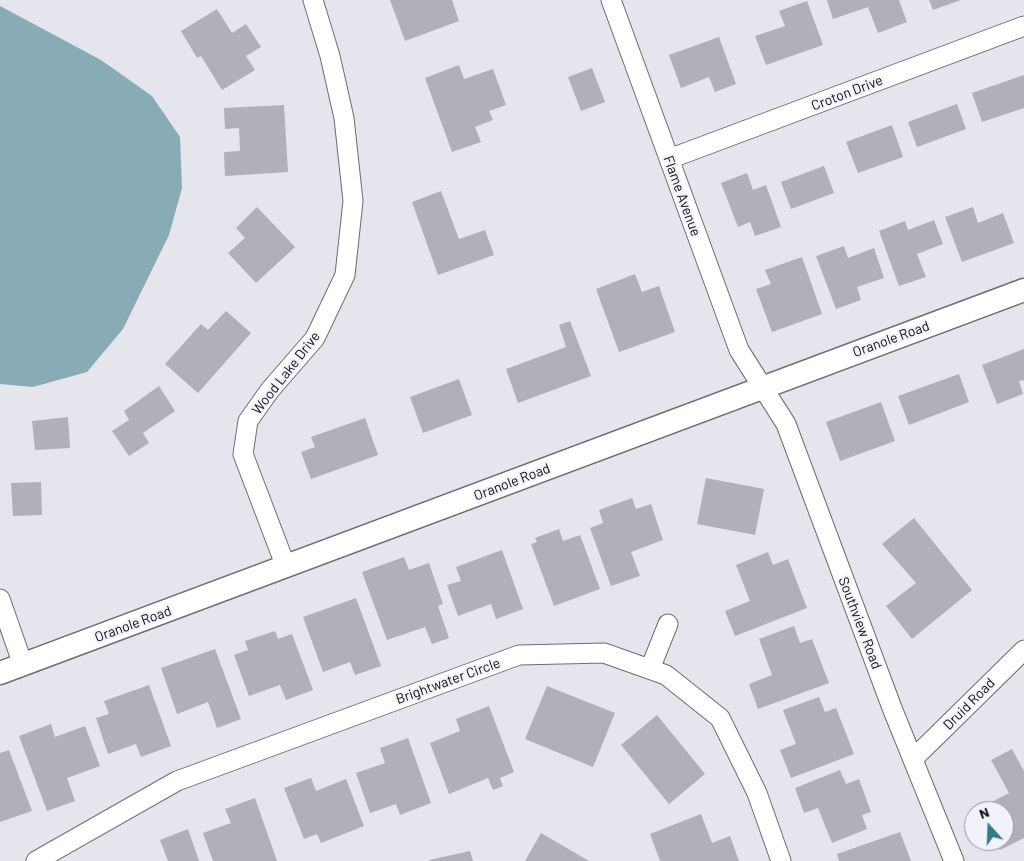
<!DOCTYPE html>
<style>
body{margin:0}
#map{position:relative;width:1024px;height:861px;overflow:hidden;background:#e4e5ed;font-family:Barlow,sans-serif}
canvas{display:block}
.north{position:absolute;left:964px;top:801px;width:50px;height:50px;box-sizing:border-box;background:#f2f2fa;border:1px solid #97979d;border-radius:50%;rotate:340deg;font-size:14px;font-weight:700;line-height:20px;text-align:center;color:#0f0f12}
.north::after{content:'';display:block;margin:auto;width:18px;height:22px;background:#337a85;clip-path:polygon(50% 0,100% 100%,50% 72%,0 100%)}
</style>
<div id="map">
<canvas width="1024" height="861"></canvas>
<div class="north">N</div>
</div>
<script>
const ctx = document.querySelector('canvas').getContext('2d');
ctx.lineJoin = 'round';
function fillPath(path, color) { ctx.fillStyle = color; ctx.fill(path, 'evenodd'); }
const shape = rows => new Path2D(rows.map(r => 'M' + r).join(''));
function strokePath(path, color, width, dash) { ctx.strokeStyle = color; ctx.lineWidth = width; ctx.lineCap = dash ? 'butt' : 'round'; ctx.setLineDash(dash || []); ctx.stroke(path); }
function label(font, color, halo, rows, align = 'center') {
  ctx.font = font + ' Barlow,sans-serif'; ctx.lineWidth = 4.5; ctx.setLineDash([]); ctx.textBaseline = 'middle'; ctx.strokeStyle = halo; ctx.fillStyle = color; for (const [text, x, y, turn = 0] of rows) {
    ctx.save(); ctx.translate(x, y); ctx.rotate((+turn || 0) * Math.PI / 180); ctx.textAlign = isNaN(turn) ? turn : align; if (halo) ctx.strokeText(text, 0, 0); ctx.fillText(text, 0, 0); ctx.restore();
  }
}
fillPath(shape([
 [0,6,101,60,152,96,180,137,182,188,169,235,123,329,87,372,33,387,0,384]
]), '#88acb5');
fillPath(shape([
 [390,0,452,0,459,21,405,41],
 [827,0,899,0,907,22,878,33,868,7,833,19],
 [929,0,961,0,933,10],
 [807,1,823,45,766,65,755,36,785,26,779,11],
 [217,9,232,33,246,24,261,47,246,56,255,70,222,90,201,56,197,58,181,31],
 [719,37,736,84,715,92,709,77,681,88,669,55],
 [459,65,464,79,493,69,506,105,489,111,493,120,475,127,481,142,452,152,425,78],
 [592,68,605,102,581,111,568,77],
 [1024,75,1024,108,982,122,972,93],
 [957,104,966,129,917,147,908,122],
 [284,105,288,172,225,176,224,152,240,151,239,128,225,129,224,108],
 [892,125,903,157,858,173,846,142],
 [824,166,834,193,791,209,781,182],
 [747,173,753,190,766,185,781,227,755,236,750,222,738,227,721,183],
 [441,191,459,239,485,230,494,255,438,275,412,202],
 [257,207,295,247,256,283,228,253,245,238,236,228],
 [973,207,978,223,1003,213,1014,243,962,262,945,217],
 [934,220,943,244,917,254,926,277,899,286,879,231,905,221,908,230],
 [844,246,848,258,874,248,884,278,857,287,861,300,836,309,816,256],
 [802,257,822,314,772,332,756,289,771,284,765,270],
 [635,274,642,292,659,286,675,332,619,352,596,289],
 [226,311,251,333,198,393,165,364,201,324,208,330],
 [570,321,591,376,518,403,506,369,566,347,559,325],
 [1024,349,1024,380,1019,381,1023,394,997,404,982,365],
 [959,374,969,402,909,425,898,396],
 [459,379,472,415,423,433,410,397],
 [159,386,175,411,143,433,149,443,129,456,112,431,129,420,124,411],
 [881,402,895,441,840,461,826,422],
 [68,417,70,448,35,450,32,421],
 [365,418,378,455,311,479,301,452,315,447,311,437],
 [706,478,764,489,755,535,697,524],
 [41,482,42,515,13,516,11,483],
 [632,498,636,509,651,504,663,540,631,552,640,576,611,586,590,528,603,523,599,510],
 [914,518,972,590,912,639,886,606,916,583,882,544],
 [559,529,563,541,580,535,600,589,554,606,531,544,537,542,535,538],
 [502,550,523,609,496,619,491,604,458,616,447,585,461,581,456,567],
 [768,552,773,565,788,559,807,608,735,636,725,611,750,601,736,565],
 [404,557,409,570,429,563,443,604,438,606,449,638,432,644,425,627,387,640,362,572],
 [356,598,381,666,355,675,350,662,323,672,303,617],
 [794,626,800,643,812,639,829,683,758,709,749,684,772,675,759,639],
 [275,631,278,639,292,634,313,690,286,700,280,685,249,696,234,655,248,650,245,641],
 [215,649,241,719,217,728,208,702,177,714,161,668],
 [149,685,171,746,141,757,136,744,108,754,96,718,109,714,104,701],
 [547,686,615,713,593,767,525,739],
 [819,697,825,712,836,708,854,754,791,778,780,750,796,744,783,710],
 [489,706,514,772,500,778,503,786,493,790,488,778,449,794,430,743,460,731,456,719],
 [657,715,705,774,669,804,621,745],
 [51,724,55,737,85,726,100,766,67,778,75,801,47,811,19,736],
 [408,738,431,803,400,815,396,804,370,813,356,773,385,763,380,748],
 [1012,749,1024,771,1024,838,1000,850,996,841,1004,841,1004,811,981,811,980,808,1009,793,991,760],
 [9,750,32,811,0,822,0,753],
 [840,770,846,784,859,779,871,812,862,815,867,829,832,843,818,808,804,813,795,788],
 [311,778,316,791,346,779,364,826,321,843,317,834,304,839,284,788],
 [255,798,277,861,213,861,203,833,231,823,225,809],
 [701,814,712,843,730,836,739,861,660,861,650,834],
 [188,829,199,861,168,861,160,840],
 [900,832,911,861,839,861,837,854],
 [541,833,589,861,525,861],
 [470,851,473,861,430,861,429,860]
]), '#b0b0b8');
const minor = shape([
 [611,0,739,350,786,424,892,708,954,861],
 [669,159,1024,26],
 [286,567,243,454,248,421,270,390,315,338,345,275,353,201,344,118,330,56,313,0],
 [0,599,23,665],
 [650,669,668,624],
 [913,759,1024,650],
 [36,861,177,781,519,655,604,653,666,675,720,718,757,793,781,861]
]);
const tertiary = shape([
 [0,673,1024,290]
]);
strokePath(minor, '#6d6d74', 21);
strokePath(tertiary, '#6d6d74', 25);
strokePath(minor, '#fff', 19);
strokePath(tertiary, '#fff', 22);
label('14px', '#0f0f12', '#f2f2fa', [
 ["Croton Drive",847,93,-21],
 ["Flame Avenue",682,196,70],
 ["Oranole Road",891,339,-20],
 ["Wood Lake Drive",286,373,-52],
 ["Oranole Road",512,482,-21],
 ["Southview Road",860,623,69],
 ["Oranole Road",133,624,-20],
 ["Brightwater Circle",448,681,-20],
 ["Druid Road",969,704,-45]
]);
</script>
